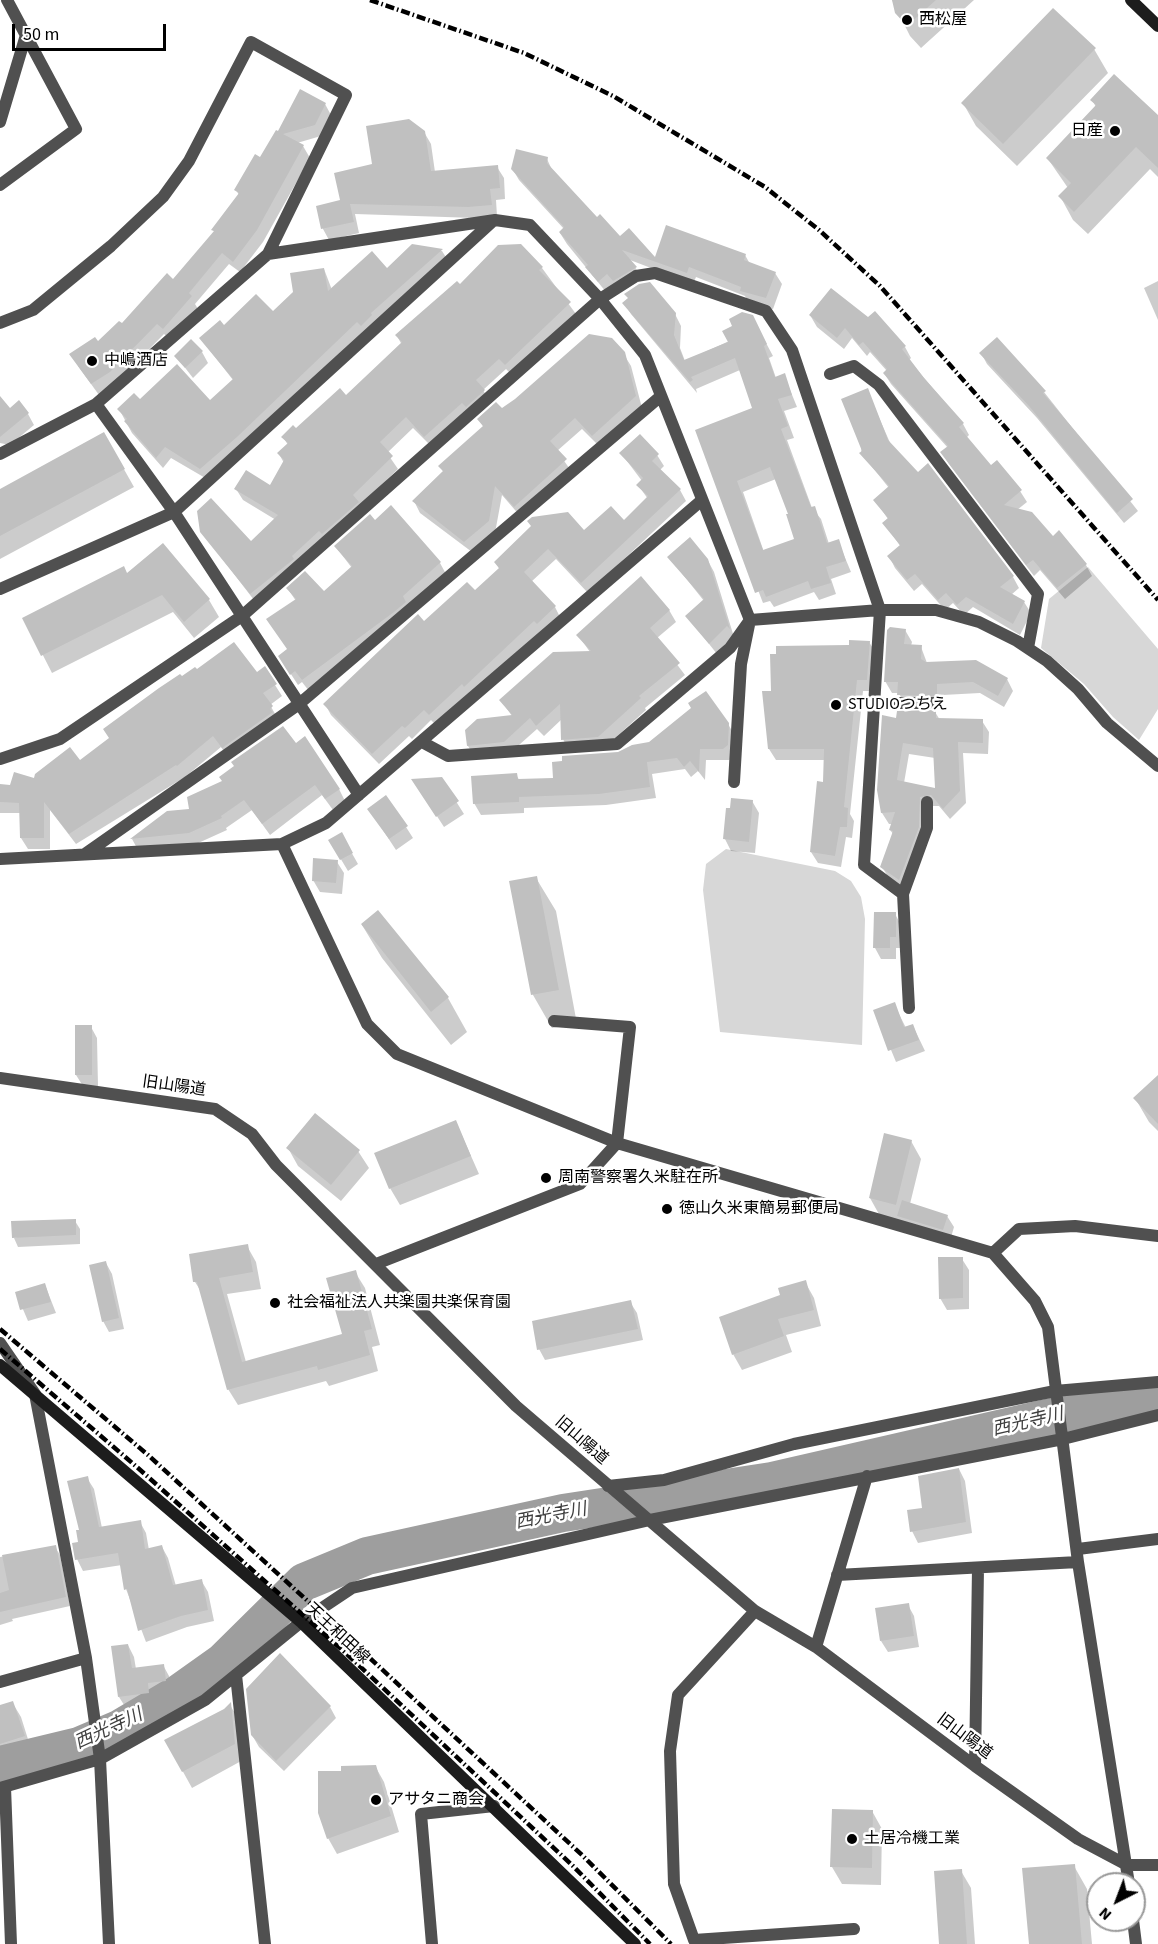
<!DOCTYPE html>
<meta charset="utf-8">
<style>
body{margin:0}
#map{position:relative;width:1158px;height:1944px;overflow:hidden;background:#fff;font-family:"Source Sans 3",sans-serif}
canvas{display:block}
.north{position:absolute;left:1086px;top:1872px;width:60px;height:60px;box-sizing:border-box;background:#fff;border:2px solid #999;border-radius:50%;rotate:222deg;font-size:16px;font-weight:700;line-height:24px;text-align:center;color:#000}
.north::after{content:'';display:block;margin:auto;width:21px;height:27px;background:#000;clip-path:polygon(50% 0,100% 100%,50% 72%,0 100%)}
.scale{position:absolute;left:12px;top:24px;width:154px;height:27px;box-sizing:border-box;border:3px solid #000;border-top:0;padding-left:8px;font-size:18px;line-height:21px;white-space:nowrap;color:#000;-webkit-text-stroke:4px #fff;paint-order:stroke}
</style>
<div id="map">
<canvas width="1158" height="1944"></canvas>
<div class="north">N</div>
<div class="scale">50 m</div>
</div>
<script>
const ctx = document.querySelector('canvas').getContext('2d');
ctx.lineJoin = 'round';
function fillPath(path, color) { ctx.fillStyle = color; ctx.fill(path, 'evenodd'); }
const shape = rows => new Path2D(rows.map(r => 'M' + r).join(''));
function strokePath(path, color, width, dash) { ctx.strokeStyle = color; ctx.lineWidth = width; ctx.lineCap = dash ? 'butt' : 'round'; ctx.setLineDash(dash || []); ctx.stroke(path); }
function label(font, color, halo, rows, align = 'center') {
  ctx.font = font + ' "Source Sans 3","Noto Sans JP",sans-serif'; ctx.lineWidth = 5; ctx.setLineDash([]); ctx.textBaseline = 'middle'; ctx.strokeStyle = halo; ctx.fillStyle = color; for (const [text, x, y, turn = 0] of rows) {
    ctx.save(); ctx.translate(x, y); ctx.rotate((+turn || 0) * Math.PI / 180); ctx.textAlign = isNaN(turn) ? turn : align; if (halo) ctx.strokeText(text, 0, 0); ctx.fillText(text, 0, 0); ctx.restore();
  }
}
fillPath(shape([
 [1088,567,1158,649,1158,709,1139,740,1113,717,1084,684,1041,648,1049,599],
 [726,849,835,871,851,881,861,897,865,919,862,1045,720,1032,703,890,706,864]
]), '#d7d7d7');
fillPath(shape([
 [892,0,974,0,921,48,910,36],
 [1094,49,1108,73,1017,166,976,126,963,103],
 [1092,100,1158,118,1158,177,1150,169,1088,234,1073,220,1060,196,1068,188,1048,159,1096,107],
 [325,104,331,115,321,136,297,143,303,146,310,158,263,242,240,272,229,264,195,304,198,309,170,339,164,334,116,383,99,395,78,366,97,344,174,281,215,232,213,230,239,195,236,190,279,133],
 [424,132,431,144,435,172,497,167,504,178,505,199,496,200,497,216,475,218,355,214,359,233,329,240,323,229,318,207,342,202,374,165],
 [547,159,553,172,597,219,620,238,655,260,745,255,750,264,775,273,782,284,773,309,748,302,745,296,696,277,693,284,630,260,643,279,620,292,606,292,567,244,560,233,564,229,519,180,512,168],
 [520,245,542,268,576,314,512,375,506,369,483,390,490,402,432,447,413,428,387,453,398,469,257,604,201,531,251,543,276,520,243,500,236,489,271,487,284,463,279,454,288,445,283,437,346,397,402,345,397,336,460,286],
 [412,246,442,251,449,262,207,479,171,458,163,468,132,433,119,409,140,401,210,402,233,380,201,339,223,327,273,313,324,269,332,290,386,270],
 [1158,281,1158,320,1144,288],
 [626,294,675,314,681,326,680,348,685,361,758,328,773,356,769,358,776,378,784,375,797,407,784,411,794,438,787,440,812,508,821,519,829,544,838,541,851,572,831,579,836,594,819,600,814,592,774,607,770,601,763,603,697,431,753,409,740,370,696,389,697,393,631,314,624,303,629,299],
 [776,479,790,515,795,540,764,552,743,492],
 [810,315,905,347,911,358,909,360,963,424,969,435,966,438,991,467,1020,491,1027,502,1017,510,1086,565,1092,576,1065,599,1040,570,1034,576,949,464,942,453,948,448,891,384,884,373,887,371,870,352,867,356,852,338,844,349,817,327],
 [202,352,208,363,193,378,176,356],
 [623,353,631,366,642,408,599,446,582,429,557,451,572,472,521,517,502,495,495,533,472,552,420,513,414,501,444,473,440,466,484,428,479,419],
 [981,353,1044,392,1138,511,1124,523,1037,418,987,364],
 [867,390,891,445,1013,577,1019,588,1011,595,1024,602,1031,613,1020,635,973,607,964,615,953,603,945,610,922,584,914,591,895,568,889,556,901,547,884,523,888,519,875,500,889,488,861,453],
 [0,399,10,410,28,414,34,425,10,445,0,443],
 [104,434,134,487,0,559,0,490],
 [621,453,657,455,664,466,660,470,680,490,686,501,588,593,556,559,531,582,555,607,561,619,436,725,431,720,412,739,409,736,379,764,331,715,325,704,424,623,475,592,500,570,496,563,584,532,623,522,648,499,638,485,642,481],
 [375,522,440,563,446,574,309,691,302,682,298,685,287,668,296,601,288,589,324,593,352,568,335,546],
 [163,545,209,600,219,617,194,638,173,612,52,673,24,618,127,575],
 [669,557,707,559,714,572,734,637,717,654,687,616,704,601],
 [669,610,676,622,657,638,685,675,645,708,646,710,604,748,569,751,563,739,562,719,544,736,537,729,510,753,475,757,468,746,466,730,512,716,501,700,590,652,578,635],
 [905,630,912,642,911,646,921,647,927,663,1007,679,1013,691,1004,707,980,693,943,695,943,707,905,706,899,693,892,693,885,681],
 [869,642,876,653,873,691,863,691,850,814,854,821,852,838,846,837,841,867,818,863,811,852,825,783,826,760,776,760,769,749,772,692,850,647],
 [256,674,275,685,282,696,270,705,278,719,229,759,221,747,185,777,76,844,50,810,50,849,28,849,21,838,21,813,0,813,0,785,11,786,35,780,80,762],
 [935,712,940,720,982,721,989,732,988,754,963,753,966,803,950,819,939,806,930,806,905,890,889,878,882,867,894,835,890,830,892,824,889,824,882,813,898,719],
 [909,754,935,758,936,790,904,783],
 [728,724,735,736,734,757,729,760,706,760,705,780,698,771,691,777,685,769,652,774,656,798,606,805,524,808,524,813,481,815,474,803,516,775,520,781,554,780,618,754],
 [296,745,339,789,345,801,333,810,322,795,270,835,252,810,226,828,227,830,196,844,138,850,132,839,167,812,191,810,224,782],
 [442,779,464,814,444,827,420,790],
 [752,801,759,813,755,853,731,851,725,839],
 [369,809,406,827,413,838,396,850],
 [341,834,358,864,348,871,330,841],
 [337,862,344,873,342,894,320,892,313,880],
 [536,878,556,911,577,1024,552,1028,533,995,511,883],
 [378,912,448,998,467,1032,451,1045,382,958,362,925],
 [895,914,901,925,902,948,896,948,896,959,881,959,875,948],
 [894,1004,906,1028,913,1026,925,1051,896,1062,875,1011],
 [91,1027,97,1038,98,1086,83,1086,76,1075],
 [1158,1077,1158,1131,1149,1122,1135,1098],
 [456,1122,479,1174,400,1205,390,1188],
 [911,1141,921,1159,910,1204,947,1216,954,1227,950,1241,880,1216,870,1198],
 [288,1148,358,1151,369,1168,341,1201,298,1166],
 [75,1221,80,1229,80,1244,18,1247,14,1238],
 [247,1246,256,1262,261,1289,227,1294,246,1362,343,1335,355,1272,365,1288,380,1345,372,1347,378,1371,329,1386,326,1381,238,1405,228,1389,202,1293,195,1282],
 [962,1259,969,1270,969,1309,947,1310,940,1298],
 [106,1263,112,1274,124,1329,109,1332,103,1321],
 [805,1282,814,1298,821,1326,786,1335,792,1352,742,1370,733,1354,782,1296],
 [45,1285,56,1313,28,1321,16,1293],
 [630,1302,637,1313,643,1340,545,1360,539,1349],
 [959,1469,965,1481,972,1533,918,1543,912,1531,924,1510],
 [87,1478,94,1489,102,1528,140,1522,146,1533,149,1550,162,1547,168,1558,176,1586,201,1580,208,1592,214,1621,187,1627,146,1642,126,1589,122,1565,83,1571,77,1559],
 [55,1547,60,1555,70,1606,12,1619,13,1621,0,1625,0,1557],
 [908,1605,914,1616,919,1647,888,1652,881,1641],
 [128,1645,134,1657,136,1669,163,1665,169,1676,172,1692,153,1695,154,1704,126,1708,119,1697],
 [12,1702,21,1717,32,1752,0,1762,0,1706],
 [230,1705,239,1720,243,1760,192,1788,166,1741,225,1710],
 [330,1707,336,1718,284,1771,259,1747,252,1735],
 [375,1766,384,1782,399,1832,337,1854,328,1838],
 [872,1811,882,1829,881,1885,842,1884,832,1867],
 [1074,1866,1087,1889,1092,1944,1030,1944],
 [961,1871,971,1888,975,1944,940,1944]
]), '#0003');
strokePath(shape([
 [0,1765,79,1746,119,1729,178,1694,223,1662,304,1582,367,1556,563,1513,772,1481,1134,1398,1158,1397]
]), '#9e9e9e', 38);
fillPath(shape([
 [892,0,936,0,907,26,895,13],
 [1053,8,1096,48,1003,144,961,103],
 [1114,74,1158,115,1158,168,1136,147,1074,212,1058,196,1071,183,1046,158,1096,105,1090,100],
 [300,89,326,103,315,125,283,134,304,145,257,230,233,262,222,253,189,293,192,296,163,329,157,324,110,372,91,384,69,354,95,337,98,341,119,321,122,323,167,273,173,279,214,231,211,230,239,193,234,190,255,154,260,157,276,130,278,131],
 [409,119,425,131,431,171,498,165,500,188,490,189,492,205,468,207,350,204,354,222,321,229,316,206,340,200,334,173,372,164,366,126],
 [516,149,548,157,547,163,597,217,600,214,620,236,629,228,655,257,666,225,746,254,744,260,776,272,766,298,740,291,741,287,689,267,687,273,622,250,637,267,613,281,607,274,598,282,585,267,588,265,559,232,564,227,511,169],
 [412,244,443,249,371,313,372,315,361,326,357,322,237,437,200,469,165,447,156,458,124,421,127,419,117,409,134,393,140,399,177,364,210,400,233,379,199,338,220,320,224,325,256,294,273,311,293,292,290,273,324,268,328,291,372,251,387,268],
 [521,244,543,267,539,270,571,302,505,365,499,359,476,380,485,390,466,407,462,403,424,437,406,417,380,442,393,456,353,495,359,502,322,534,319,531,292,556,294,559,250,594,200,532,197,511,211,498,251,541,278,515,234,489,246,470,270,485,284,460,277,453,288,443,281,437,293,425,296,428,340,388,346,395,402,342,395,335,457,281,460,284,498,245],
 [650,282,676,313,674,335,684,360,728,342,722,331,732,326,729,319,742,312,753,315,767,344,764,346,775,377,785,373,792,395,778,399,788,426,781,429,811,507,815,506,827,543,839,539,846,561,826,567,831,583,811,589,808,581,766,597,763,590,755,593,695,430,752,408,735,358,691,377,693,380,690,382,622,303,628,298,624,294,639,284],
 [770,467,788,514,786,514,794,539,763,550,737,481],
 [831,288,868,317,875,311,906,346,902,349,924,378,964,423,959,427,991,465,997,460,1022,490,1004,505,1032,512,1053,536,1059,530,1087,564,1057,588,1033,560,1026,565,940,452,948,446,883,373,887,369,863,342,859,345,845,328,837,338,809,315],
 [589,334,612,338,625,352,636,396,592,436,575,418,550,441,567,459,514,507,495,486,489,521,464,542,412,501,443,471,438,466,483,426,477,419,496,402,502,408,515,399],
 [997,337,1046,391,1043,393,1133,499,1117,513,1029,406,979,353],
 [191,339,203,351,185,368,174,356],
 [868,388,888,440,918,472,928,463,1014,576,1000,587,1025,601,1013,624,966,597,957,605,946,593,938,600,915,574,907,580,887,556,900,545,882,523,888,518,873,500,889,486,859,453,862,451,841,399],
 [0,396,10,408,19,400,29,413,0,437],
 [104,432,125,469,0,536,0,489],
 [640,434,659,454,652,461,681,489,581,583,548,549,524,572,556,606,537,624,534,621,464,687,462,684,429,715,424,710,405,728,402,726,372,754,323,704,418,614,424,621,467,582,475,590,499,568,494,562,531,526,527,521,532,517,568,512,584,530,611,506,624,520,648,496,636,485,643,478,619,453],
 [391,505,441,562,403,596,406,602,394,612,302,680,295,671,290,675,278,656,287,649,266,619,296,599,286,588,305,571,324,591,352,566,334,546,370,514,375,520],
 [690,537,708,559,730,629,727,626,709,644,685,616,704,599,667,557],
 [163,543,210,599,184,622,162,595,41,656,22,618,124,566,127,573],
 [641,576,670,610,650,628,680,663,639,696,641,698,598,737,561,740,560,704,536,726,530,718,504,742,467,746,465,730,477,719,512,715,499,700,553,652,591,651,576,635],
 [890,627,906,629,904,644,922,645,921,659,926,662,976,660,1008,678,998,696,973,682,937,684,937,696,897,695,898,682,884,682,887,630],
 [849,640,870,641,867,680,857,680,844,807,848,808,847,827,840,827,835,856,810,852,817,781,823,782,824,749,768,749,762,691,771,691,770,654,776,654,776,646,849,645],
 [234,642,257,672,265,666,277,684,263,693,273,706,270,709,273,712,222,748,213,736,177,766,176,765,69,834,44,802,44,838,20,838,19,803,0,802,0,784,10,785,14,772,34,778,35,774,70,747,80,760,109,738,103,729,159,688,180,674,182,676,195,667,197,669],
 [706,691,729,723,728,745,723,749,700,749,699,772,690,761,684,767,677,758,647,762,650,787,599,794,519,797,519,802,473,804,471,776,517,773,518,779,553,778,552,762,562,761,562,756,618,752,632,745,649,742,691,708,688,703],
 [936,710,936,718,983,719,983,743,958,742,960,791,943,809,931,795,920,797,919,827,899,880,880,867,893,831,889,830,895,812,881,813,877,790,882,715,896,718,897,711],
 [903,743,933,748,935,788,897,780],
 [283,726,296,743,305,736,340,789,325,799,315,785,262,824,244,800,221,816,222,818,189,833,130,839,167,811,189,809,187,797,222,781,219,777,234,766,231,762],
 [442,777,459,801,436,817,411,779],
 [386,795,408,826,389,839,367,809],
 [731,798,753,800,749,842,723,839,726,808,730,808],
 [342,832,353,853,340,860,328,840],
 [313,858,338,860,336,883,312,881],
 [537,876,559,990,531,995,509,881],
 [378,910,449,997,431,1012,361,924],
 [874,912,896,912,896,937,890,937,890,948,873,948],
 [895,1002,904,1027,913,1024,919,1040,888,1051,873,1010],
 [75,1025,92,1025,92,1075,75,1075],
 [1158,1075,1158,1124,1133,1098],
 [315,1113,360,1150,331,1185,286,1148],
 [456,1120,471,1156,389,1189,374,1153],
 [884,1133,912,1140,896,1205,869,1198],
 [902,1200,948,1215,943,1230,897,1216],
 [76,1219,76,1235,12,1238,11,1221],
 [248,1244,253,1272,219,1278,242,1362,342,1334,326,1278,356,1270,372,1329,364,1331,370,1355,318,1370,317,1366,227,1390,197,1282,193,1282,189,1254],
 [938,1257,963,1257,963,1298,939,1299],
 [106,1261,119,1318,102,1322,89,1265],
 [806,1280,814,1310,778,1319,784,1336,732,1355,719,1317,780,1295,778,1288],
 [45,1283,51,1302,20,1310,15,1292],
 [631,1300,638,1329,537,1350,532,1321],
 [959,1468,966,1522,910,1532,907,1510,922,1508,918,1476],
 [88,1476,99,1527,141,1520,145,1549,162,1545,173,1585,202,1579,208,1610,181,1616,138,1631,127,1589,124,1590,118,1553,75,1560,72,1543,78,1542,76,1530,79,1530,67,1481],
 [56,1545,66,1597,0,1612,0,1593,9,1590,2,1555],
 [909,1603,914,1636,880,1641,875,1608],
 [128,1644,132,1668,164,1664,166,1681,148,1683,149,1693,118,1697,111,1646],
 [280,1653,331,1706,276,1761,251,1735,246,1689],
 [13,1701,25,1736,0,1744,0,1705],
 [231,1702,235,1744,182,1772,164,1740,224,1709],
 [376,1765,391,1816,327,1839,318,1813,318,1771,341,1771,341,1766],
 [832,1809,873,1810,872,1868,830,1867],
 [1075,1864,1082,1944,1029,1944,1022,1868],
 [962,1869,967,1944,939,1944,934,1871]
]), '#c0c0c0');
strokePath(shape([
 [0,122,26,35],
 [0,185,76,129,7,0],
 [268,254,495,220,530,225,600,299,645,355,750,620,741,664,734,782],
 [0,323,33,310,111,246,163,197,189,161,251,42,346,95,268,254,96,404,0,454],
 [830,374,854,366,879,385,1038,594,1028,648],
 [96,404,174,512,359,795],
 [0,589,174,512,494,220],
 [874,703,933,703],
 [422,742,448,756,617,744,730,648,750,620,880,610,936,610,979,622,1017,641,1047,661,1078,689,1107,723,1158,766],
 [0,759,60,739,242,616,600,299,636,276,655,273,766,311,792,350,880,610,864,865,903,894,909,1008],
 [282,844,367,1024,397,1054,617,1143,993,1253,1035,1301,1048,1327,1078,1562,1129,1884],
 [85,854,299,704,661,396],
 [0,859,282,844,326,823,702,500],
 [903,894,927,828,927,802],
 [0,1078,215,1109,252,1134,276,1165,516,1406,755,1611,816,1647,975,1766,1078,1839,1127,1865,1158,1865],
 [993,1253,1019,1229,1075,1226,1158,1236],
 [376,1264,580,1184,617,1143,630,1027,554,1021],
 [0,1343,35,1394,86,1658,100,1759,109,1944],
 [608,1486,664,1480,794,1444,1055,1391,1158,1382],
 [1078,1549,1158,1539],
 [837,1575,1078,1562],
 [755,1611,678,1695,670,1751,674,1884,694,1940,854,1929],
 [816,1647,867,1476],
 [236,1675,265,1944],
 [0,1682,86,1658],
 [975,1766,978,1568],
 [5,1787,11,1944],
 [0,1788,100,1759,205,1700,301,1622,352,1588,650,1520,1063,1439,1158,1415],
 [1133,1920,1136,1944],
 [432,1944,421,1814,494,1806]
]), '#505050', 12);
strokePath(shape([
 [1131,0,1158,26],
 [0,1365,301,1622,635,1944]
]), '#1d1d1d', 12);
strokePath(shape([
 [370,0,524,53,613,96,765,187,819,230,880,286,1158,600],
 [0,1329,148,1455,359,1648,582,1855,671,1944],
 [0,1349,138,1468,350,1657,573,1866,650,1944]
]), '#000', 4.5, [9, 3, 1.5, 3]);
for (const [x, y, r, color] of [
 [907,20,6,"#000"],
 [1115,131,6,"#000"],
 [92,361,6,"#000"],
 [836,705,6,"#000"],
 [546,1178,6,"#000"],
 [667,1209,6,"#000"],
 [275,1303,6,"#000"],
 [376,1800,6,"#000"],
 [852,1839,6,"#000"]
]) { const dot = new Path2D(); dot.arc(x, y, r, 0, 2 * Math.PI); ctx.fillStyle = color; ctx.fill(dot); strokePath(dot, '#fff', 2); }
label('16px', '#000', '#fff', [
 ["西松屋",919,20],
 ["日産",1103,131,"right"],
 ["中嶋酒店",104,361],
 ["STUDIOつちえ",848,705],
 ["周南警察署久米駐在所",558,1178],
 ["徳山久米東簡易郵便局",679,1209],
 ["社会福祉法人共楽園共楽保育園",287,1303],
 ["アサタニ商会",388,1800],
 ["土居冷機工業",864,1839]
], 'left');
label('16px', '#000', '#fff', [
 ["旧山陽道",174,1087,8],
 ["旧山陽道",581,1441,41],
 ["天王和田線",337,1634,43],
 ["旧山陽道",964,1737,37]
]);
label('italic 18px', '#3f3f3f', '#fff', [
 ["西光寺川",1028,1423,-13],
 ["西光寺川",551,1517,-11],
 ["西光寺川",109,1730,-25]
]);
</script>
